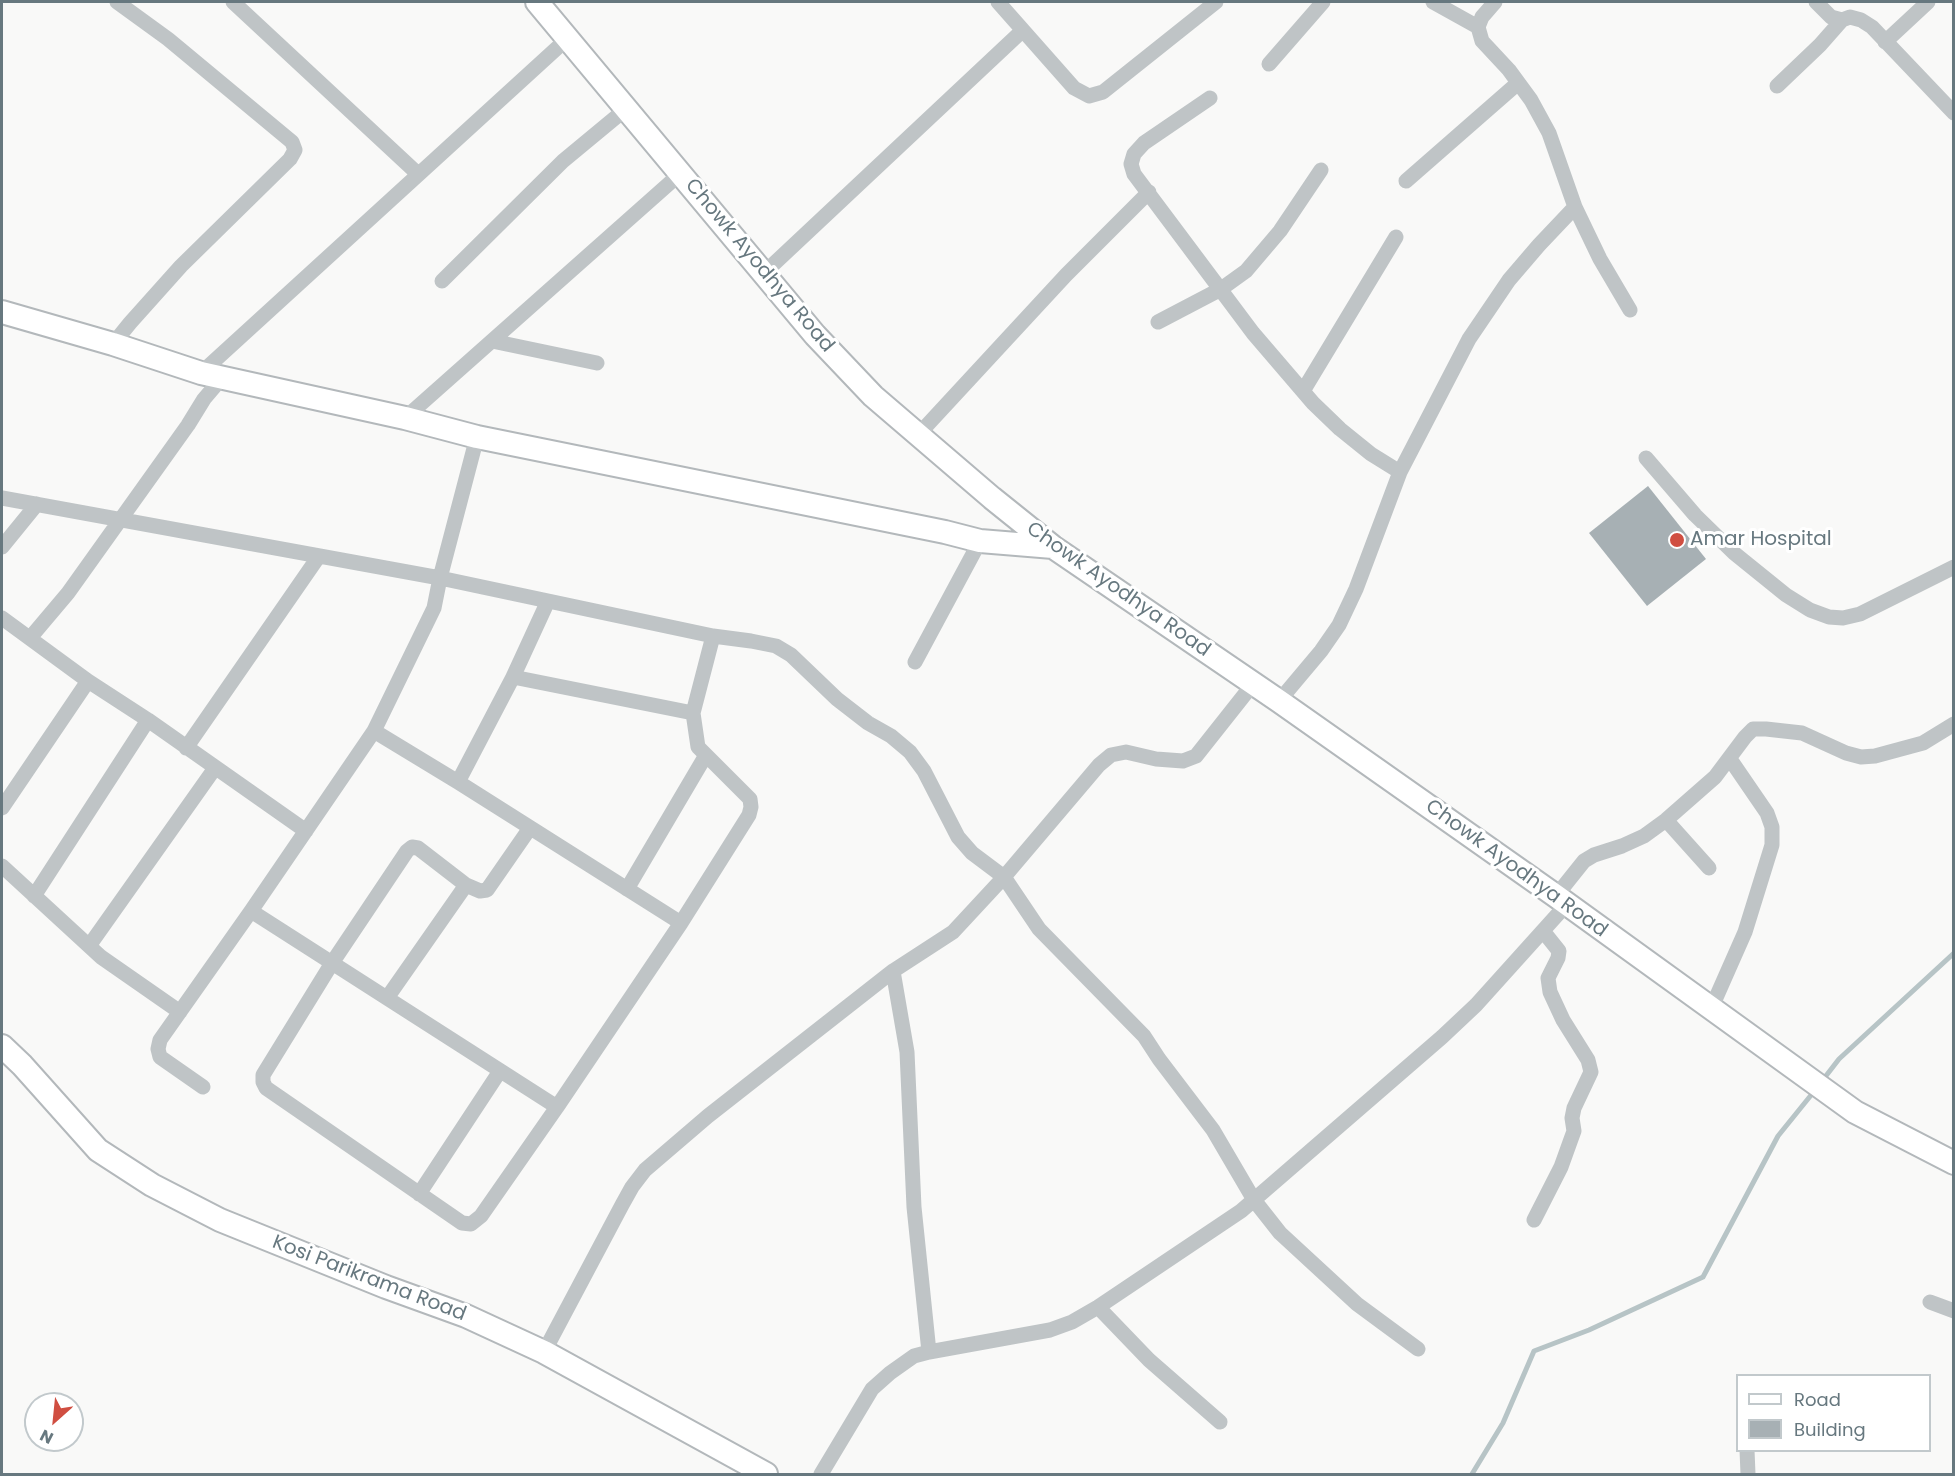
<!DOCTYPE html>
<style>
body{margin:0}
#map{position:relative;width:1955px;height:1476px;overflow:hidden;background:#f9f9f8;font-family:Poppins,sans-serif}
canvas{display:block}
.frame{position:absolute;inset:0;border:3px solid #67787f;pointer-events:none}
.legend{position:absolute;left:1736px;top:1374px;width:195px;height:78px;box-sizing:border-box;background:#fff;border:2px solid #c2c9cc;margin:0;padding:8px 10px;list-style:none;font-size:18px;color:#67787f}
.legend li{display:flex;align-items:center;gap:12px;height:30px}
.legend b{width:30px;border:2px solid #c2c9cc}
.north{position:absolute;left:24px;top:1392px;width:60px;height:60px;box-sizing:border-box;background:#fff;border:2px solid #c2c9cc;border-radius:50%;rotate:207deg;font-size:16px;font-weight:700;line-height:24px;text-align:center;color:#67787f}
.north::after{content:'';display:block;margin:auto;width:21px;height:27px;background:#d04e41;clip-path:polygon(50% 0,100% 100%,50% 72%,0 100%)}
</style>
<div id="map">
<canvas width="1955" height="1476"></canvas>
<div class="frame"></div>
<ul class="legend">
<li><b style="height:8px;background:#fff"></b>Road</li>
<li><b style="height:16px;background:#a7b0b4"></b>Building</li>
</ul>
<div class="north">N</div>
</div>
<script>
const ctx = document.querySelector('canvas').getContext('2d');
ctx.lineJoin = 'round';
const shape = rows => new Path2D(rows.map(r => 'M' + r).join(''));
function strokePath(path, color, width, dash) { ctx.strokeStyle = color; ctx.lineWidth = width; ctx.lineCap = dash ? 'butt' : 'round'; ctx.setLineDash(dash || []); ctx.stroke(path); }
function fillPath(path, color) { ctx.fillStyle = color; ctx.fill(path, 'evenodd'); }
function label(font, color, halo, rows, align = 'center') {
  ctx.font = font + ' Poppins,sans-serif'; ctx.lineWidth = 6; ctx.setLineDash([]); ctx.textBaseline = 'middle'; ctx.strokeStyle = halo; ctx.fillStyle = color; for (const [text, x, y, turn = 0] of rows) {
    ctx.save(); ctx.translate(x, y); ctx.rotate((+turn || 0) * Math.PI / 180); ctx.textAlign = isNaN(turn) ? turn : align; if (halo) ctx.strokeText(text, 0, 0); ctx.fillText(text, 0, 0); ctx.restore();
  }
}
strokePath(shape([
 [1822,1081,1839,1059,1954,953],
 [1472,1474,1503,1423,1534,1351,1589,1330,1703,1277,1778,1136,1816,1089]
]), '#b7c4c6', 5);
fillPath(shape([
 [1648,486,1706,559,1647,606,1589,533]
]), '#a7b0b4');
const primary = shape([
 [537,2,815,335,873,396,992,498,1053,547,1279,701,1556,896,1855,1112,1954,1163],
 [2,312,113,344,201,373,405,418,477,437,945,532,980,541,1053,547],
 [2,1046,22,1065,98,1150,152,1185,220,1220,386,1287,466,1316,544,1352,766,1474]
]);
strokePath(primary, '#b3b8bb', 26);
strokePath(shape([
 [233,2,418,174],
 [998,2,1074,88,1089,96,1103,92,1216,2],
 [1433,2,1478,27],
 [1495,2,1482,17,1478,27,1482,41,1509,70,1531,100,1549,133,1575,207,1600,259,1630,310],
 [1816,2,1831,17,1842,20,1850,17,1861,20,1872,27,1954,113],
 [1885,42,1928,2],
 [1269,64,1323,2],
 [1777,86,1820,45,1842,20],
 [1210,98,1144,143,1134,154,1131,164,1134,174,1253,333,1313,403,1340,429,1371,454,1400,472],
 [1406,181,1518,83],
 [763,274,1022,31],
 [442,281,563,161,627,108],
 [1158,322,1221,289,1246,271,1280,231,1321,170],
 [492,341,597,363],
 [113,344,130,323,181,266,290,159,295,150,292,142,168,39,117,2],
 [201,373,568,38],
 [1303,391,1396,237],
 [405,418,681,173],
 [918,435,1066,275,1149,192],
 [1646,458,1695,515,1734,553,1786,595,1810,610,1829,617,1843,618,1860,614,1954,567],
 [2,498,440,578,713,636,751,641,776,646,791,655,837,699,868,723,891,736,910,752,924,771,958,837,972,853,1004,877,1039,929,1144,1036,1159,1059,1213,1130,1254,1200,1280,1233,1357,1304,1418,1349],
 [2,547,37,504],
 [2,618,88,681,148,720,306,831],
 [30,638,68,593,188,425,204,399,221,379],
 [915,662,980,541],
 [513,677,548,601],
 [1279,701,1321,651,1339,625,1356,589,1400,472,1469,339,1509,280,1539,245,1575,207],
 [374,731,458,782,681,923],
 [186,748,319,556],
 [458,782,513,677,693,713],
 [2,808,88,681],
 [1666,820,1709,868],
 [2,866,101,957,180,1012],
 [466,885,418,848,412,847,407,851,332,963,263,1075,263,1082,266,1088,462,1223,471,1224,481,1216,557,1107],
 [627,889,706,755],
 [34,896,148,720],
 [1556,896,1584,861,1594,855,1622,846,1644,836,1666,820,1715,777,1745,737,1753,729,1766,729,1802,733,1846,753,1861,757,1875,756,1923,743,1954,724],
 [251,911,557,1107,681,923,749,815,751,807,750,799,698,747,693,713,713,636],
 [89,946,215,768],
 [893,971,907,1052,914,1207,929,1352],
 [387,998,466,885,480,891,487,890,530,828],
 [1711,1009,1745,932,1772,845,1772,827,1767,813,1730,759],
 [203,1087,160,1057,158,1049,160,1040,251,911,374,731,434,608,440,578,477,437],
 [419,1194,500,1071],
 [1534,1220,1561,1167,1570,1142,1574,1131,1572,1118,1574,1108,1591,1072,1588,1060,1563,1020,1550,992,1548,978,1558,958,1559,951,1543,931],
 [1930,1302,1954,1311],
 [1098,1307,1149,1360,1220,1422],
 [544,1352,622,1205,632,1187,645,1170,708,1116,893,971,953,932,1004,877,1099,765,1111,755,1126,752,1156,759,1183,761,1196,756,1253,684],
 [1747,1450,1748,1474],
 [821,1474,872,1389,890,1373,914,1356,929,1352,1050,1330,1072,1322,1098,1307,1241,1211,1442,1037,1476,1005,1567,904]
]), '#bfc4c6', 15);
strokePath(primary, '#fff', 22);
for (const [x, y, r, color] of [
 [1677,540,8,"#d04e41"]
]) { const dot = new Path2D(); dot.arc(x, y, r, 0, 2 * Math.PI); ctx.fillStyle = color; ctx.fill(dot); strokePath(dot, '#fff', 2); }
label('20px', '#67787f', '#fff', [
 ["Chowk Ayodhya Road",759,266,50],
 ["Chowk Ayodhya Road",1118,590,35],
 ["Chowk Ayodhya Road",1516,869,36],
 ["Kosi Parikrama Road",369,1279,21]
]);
label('20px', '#67787f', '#fff', [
 ["Amar Hospital",1690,540]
], 'left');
</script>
